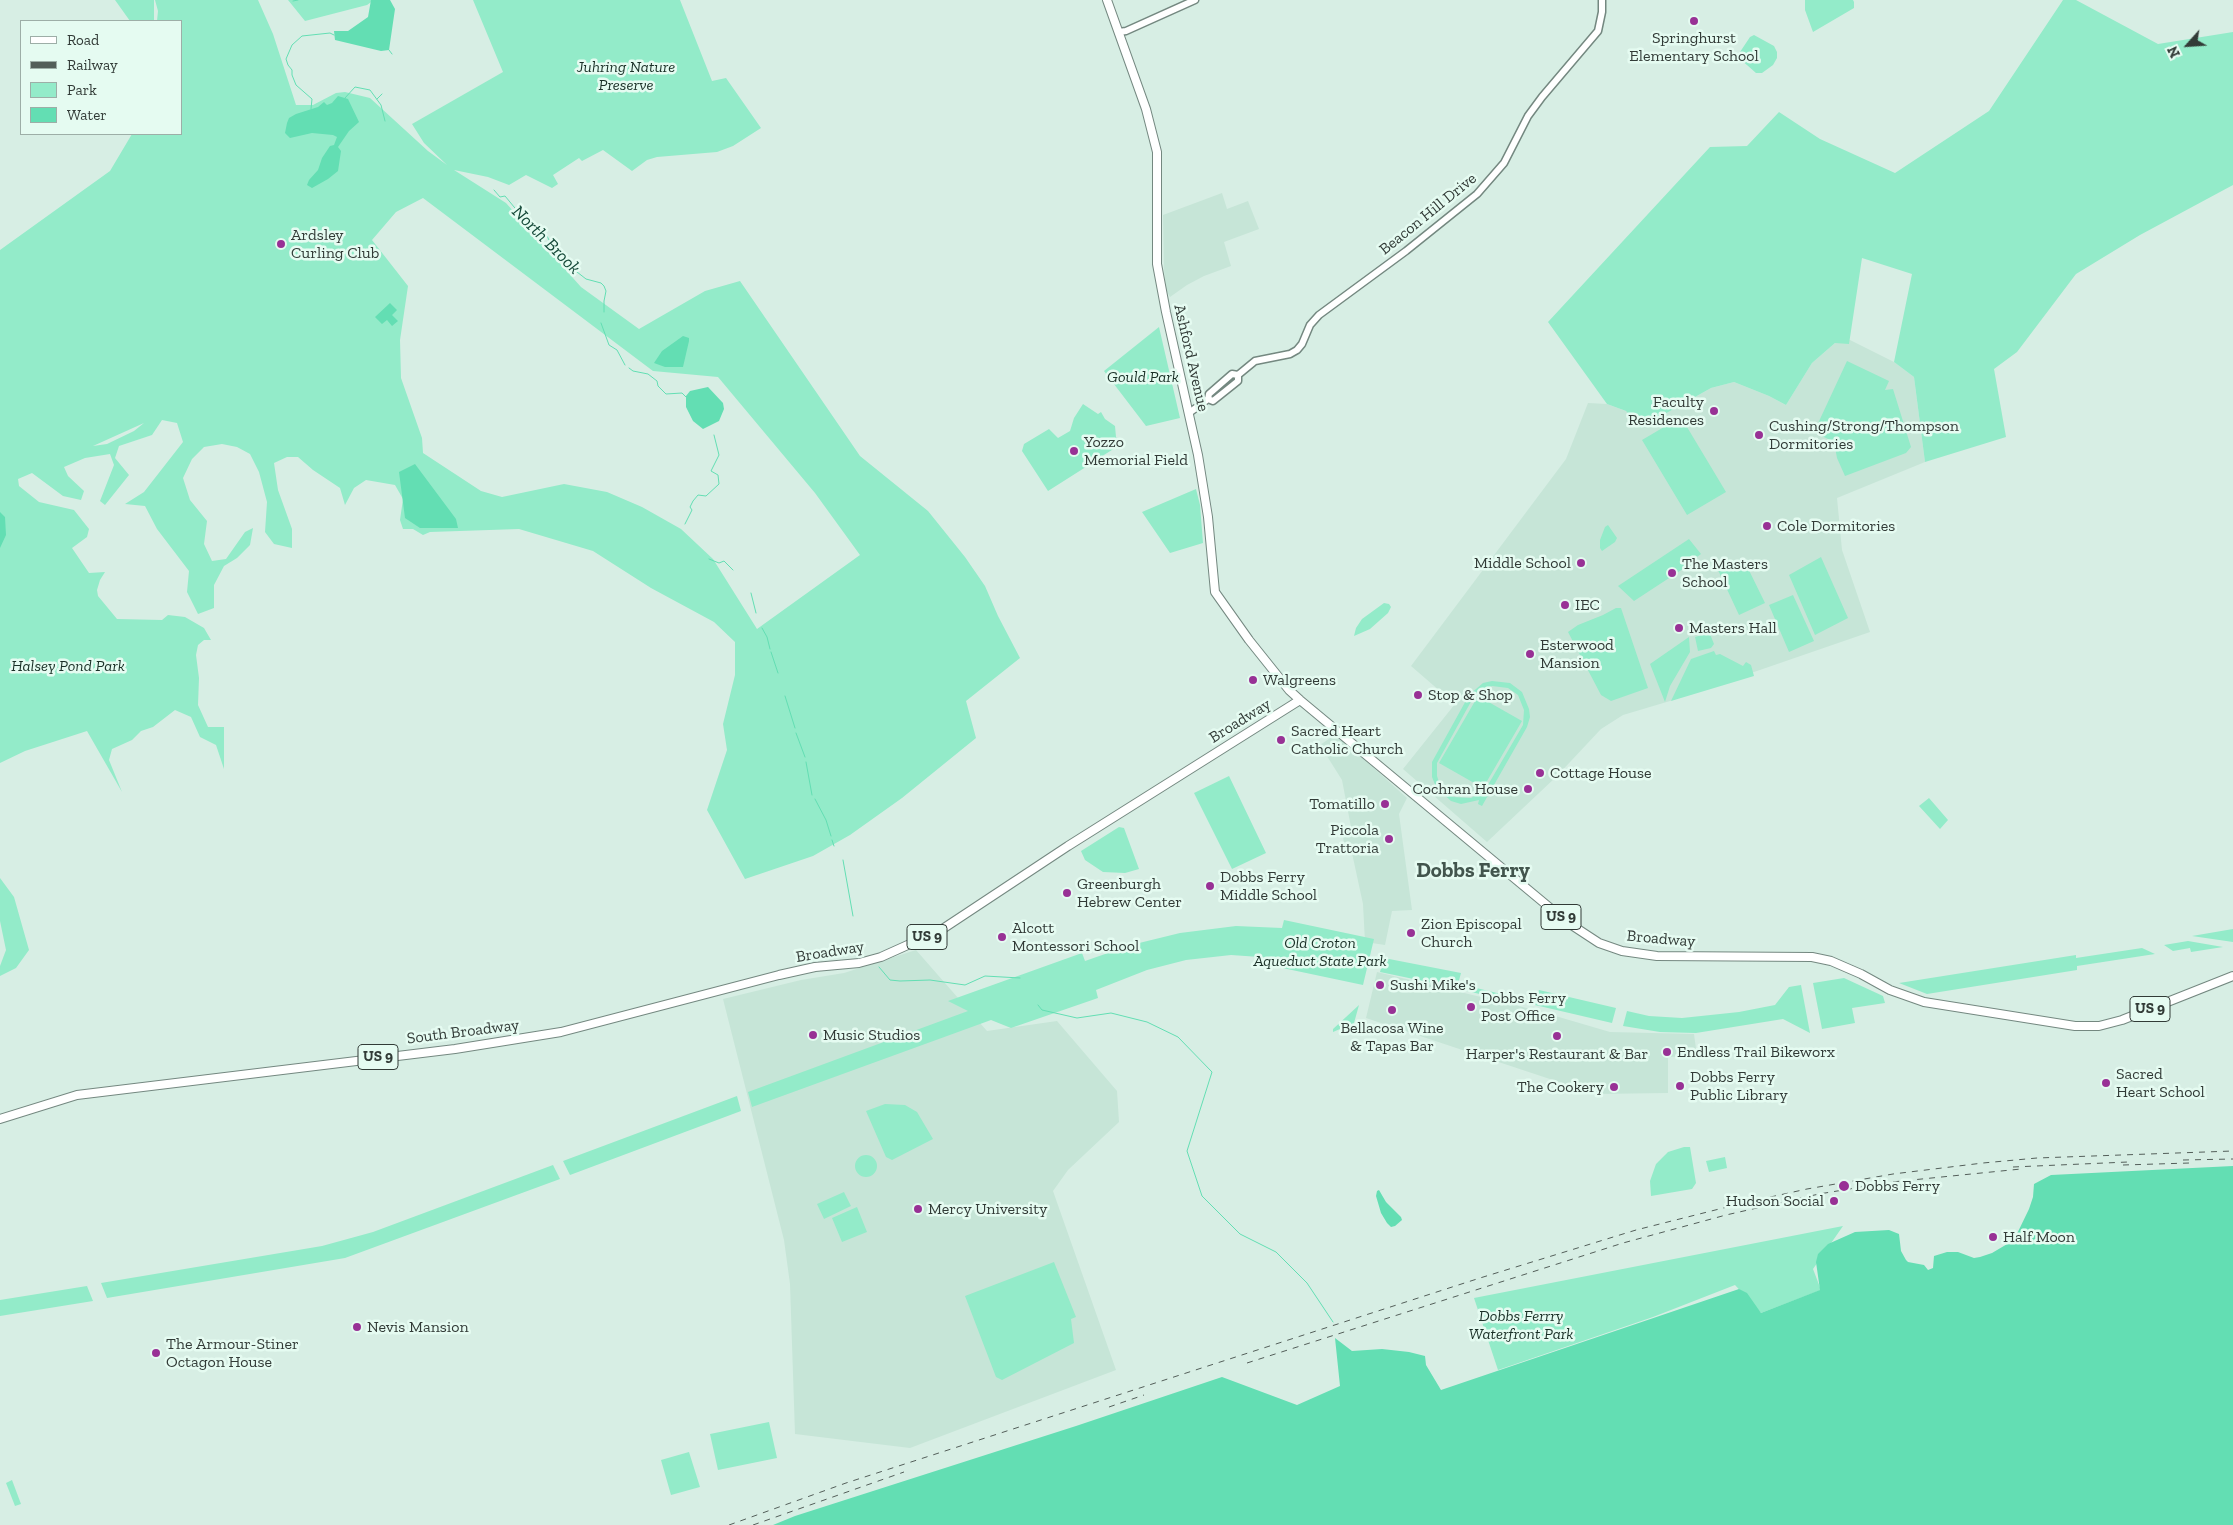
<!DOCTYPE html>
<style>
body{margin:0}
#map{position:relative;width:2233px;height:1525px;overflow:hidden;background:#d7eee4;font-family:"Zilla Slab",serif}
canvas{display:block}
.legend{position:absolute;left:20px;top:20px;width:162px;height:115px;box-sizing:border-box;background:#e5fbf1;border:1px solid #9daea7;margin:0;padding:6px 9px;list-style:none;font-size:15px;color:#323b37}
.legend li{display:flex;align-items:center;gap:10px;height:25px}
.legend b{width:25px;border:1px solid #9daea7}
.north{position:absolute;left:2163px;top:20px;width:50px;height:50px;-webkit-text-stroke:4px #e5fbf1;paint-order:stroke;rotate:244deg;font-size:14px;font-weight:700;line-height:20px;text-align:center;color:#323b37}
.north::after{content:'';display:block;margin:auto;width:18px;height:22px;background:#323b37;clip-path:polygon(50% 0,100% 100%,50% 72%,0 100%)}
</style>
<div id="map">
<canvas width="2233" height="1525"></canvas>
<ul class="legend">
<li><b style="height:6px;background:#fff"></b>Road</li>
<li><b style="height:6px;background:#535e59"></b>Railway</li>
<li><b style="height:14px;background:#93ebc9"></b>Park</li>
<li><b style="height:14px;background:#63deb3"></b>Water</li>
</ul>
<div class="north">N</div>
</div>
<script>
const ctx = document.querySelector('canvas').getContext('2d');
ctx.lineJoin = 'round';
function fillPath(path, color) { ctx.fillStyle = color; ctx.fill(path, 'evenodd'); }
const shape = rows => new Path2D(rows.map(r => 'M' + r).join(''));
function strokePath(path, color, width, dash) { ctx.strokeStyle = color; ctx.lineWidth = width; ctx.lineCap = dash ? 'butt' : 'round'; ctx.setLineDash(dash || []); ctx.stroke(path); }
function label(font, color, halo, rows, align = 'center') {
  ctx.font = font + ' "Zilla Slab",serif'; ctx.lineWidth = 5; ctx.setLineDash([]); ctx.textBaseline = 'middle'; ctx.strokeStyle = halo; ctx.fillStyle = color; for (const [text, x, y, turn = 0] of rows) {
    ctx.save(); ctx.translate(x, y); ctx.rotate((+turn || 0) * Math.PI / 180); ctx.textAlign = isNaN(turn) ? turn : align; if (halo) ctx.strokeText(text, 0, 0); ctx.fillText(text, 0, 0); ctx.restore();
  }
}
fillPath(shape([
 [1222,193,1227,209,1248,201,1259,229,1224,242,1231,266,1204,276,1187,285,1170,297,1166,290,1164,270,1163,215],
 [1850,340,1894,362,1914,377,1925,462,1837,498,1842,550,1870,632,1670,701,1623,715,1601,729,1556,777,1487,842,1403,769,1455,704,1411,666,1566,459,1588,403,1607,404,1626,411,1640,428,1711,388,1734,382,1769,396,1786,405,1812,363,1835,343],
 [1336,734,1407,798,1399,814,1412,910,1392,911,1385,945,1365,942,1363,904,1352,853,1345,852,1342,828,1351,827,1342,780,1320,745],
 [916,950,987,1031,1057,1021,1117,1091,1119,1122,1068,1170,1053,1191,1116,1370,910,1448,795,1434,790,1284,784,1240,723,999,801,980,844,973],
 [1377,972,1535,1010,1610,1032,1694,1034,1697,1056,1668,1057,1668,1093,1595,1094,1366,1018]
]), '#c6e5d7');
fillPath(shape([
 [115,0,154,0,154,21,130,21],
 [155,0,258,0,273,34,296,105,313,105,336,93,345,92,370,98,428,151,447,165,424,143,412,124,503,72,473,0,680,0,712,81,726,78,761,128,733,146,717,152,657,157,647,160,632,171,603,150,582,161,579,158,553,175,558,184,552,188,526,175,509,185,488,177,454,170,506,203,581,287,639,329,705,291,740,281,860,456,928,511,965,557,985,586,998,616,1020,658,966,701,976,738,902,798,850,835,813,856,745,879,707,810,727,750,723,724,735,675,735,642,714,622,651,588,593,551,519,529,430,532,423,535,413,529,403,529,400,520,403,499,395,485,366,480,354,488,345,505,340,488,313,470,298,457,287,457,274,463,278,490,292,529,292,548,274,544,265,532,267,502,259,472,250,454,237,447,222,444,204,447,192,459,183,478,190,500,207,521,204,544,212,561,226,559,245,532,253,528,250,545,237,558,224,566,214,585,214,608,198,614,187,592,189,571,157,529,145,506,125,504,144,492,183,442,177,423,162,420,152,435,119,446,115,458,129,475,105,505,100,501,114,465,110,454,85,458,64,467,68,476,84,491,81,500,63,496,32,473,18,479,19,486,39,502,74,510,89,529,87,537,72,548,89,573,105,572,100,580,97,590,98,596,117,619,162,620,168,615,185,617,204,628,211,640,204,640,198,645,196,655,199,678,198,705,208,727,224,727,224,769,216,745,200,737,191,717,175,710,153,727,141,731,132,740,112,749,109,760,122,792,87,731,25,751,0,763,0,250,110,171,132,134,181,134,181,21,157,21,158,11],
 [423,198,653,371,718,377,815,493,860,555,757,629,713,559,681,529,642,507,607,492,564,484,502,497,481,491,423,453,422,438,401,378,400,340,408,286,372,240,396,212],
 [144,423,134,431,107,444,93,446],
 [288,0,374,0,367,5,305,21],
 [1805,0,1853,0,1854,2,1854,8,1813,32,1805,10],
 [2063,0,2076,0,2158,44,2233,32,2233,185,2140,235,2076,274,2017,352,1994,369,2006,437,1925,462,1914,377,1894,362,1912,274,1862,258,1849,344,1835,343,1812,363,1786,405,1769,396,1734,382,1711,388,1640,428,1626,411,1607,404,1548,322,1710,147,1747,146,1779,112,1820,139,1895,173,1989,111],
 [1754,35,1774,46,1777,52,1777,58,1773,65,1762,73,1756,73,1739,58,1740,52,1750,37],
 [1159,327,1180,418,1146,426,1104,371],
 [1847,361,1889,381,1885,390,1893,389,1911,447,1906,453,1845,476,1837,458,1834,442,1814,432],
 [1083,404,1098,414,1101,412,1105,419,1115,426,1116,437,1120,445,1099,458,1092,467,1089,465,1048,491,1022,451,1024,444,1049,429,1058,438,1070,431,1074,418],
 [1681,417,1726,492,1687,515,1642,440],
 [1196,489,1200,505,1203,543,1170,553,1142,512],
 [1608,525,1617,538,1615,542,1602,551,1600,548,1600,540,1605,527],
 [1689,539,1701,554,1694,559,1692,563,1634,601,1618,586],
 [1821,557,1848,618,1815,635,1789,575],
 [1743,558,1765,603,1739,615,1718,570],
 [1793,595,1814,641,1789,652,1769,605],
 [1384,603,1389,604,1391,607,1388,613,1370,629,1354,636,1356,628,1362,619],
 [1616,608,1621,608,1648,688,1611,701,1601,695,1568,632,1578,625,1603,615],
 [1705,634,1710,634,1714,644,1711,648,1698,651,1695,637],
 [1689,637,1690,652,1670,686,1665,702,1650,664],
 [1714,651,1716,655,1720,654,1743,666,1746,662,1751,665,1754,676,1671,701,1691,659],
 [1492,681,1510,683,1522,692,1529,709,1530,717,1527,727,1482,806,1478,804,1479,800,1461,804,1451,801,1436,787,1432,777,1432,762,1469,695,1483,683],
 [1492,686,1508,688,1518,695,1524,710,1523,725,1485,790,1471,798,1453,797,1440,785,1437,776,1437,763,1473,698,1479,691],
 [1478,696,1522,721,1483,788,1439,763],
 [1229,776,1266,853,1232,869,1194,793],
 [1929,798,1948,820,1940,829,1919,806],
 [1119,827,1124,828,1139,869,1125,873,1103,872,1085,860,1081,851],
 [0,878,14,897,29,950,16,968,0,976,0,966,6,950,0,921],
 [1284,920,1374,939,1363,985,1273,966,1274,958,1231,955,1186,960,1147,970,1096,990,1098,998,1011,1028,991,1020,752,1107,748,1092,968,1011,948,1001,1082,953,1085,961,1131,945,1180,933,1236,926,1282,928],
 [2233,929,2233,942,2192,936],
 [2188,941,2223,947,2191,952,2190,948,2173,951,2164,945],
 [2142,948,2155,954,2077,966,2077,970,1927,994,1899,983,2076,955,2076,958],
 [1384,958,1461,973,1457,988,1380,972],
 [1844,978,1883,996,1885,1003,1852,1008,1855,1023,1822,1029,1813,983],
 [1801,985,1810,1033,1783,1019,1696,1033,1660,1032,1623,1026,1627,1011,1649,1016,1682,1018,1739,1012,1775,1005,1789,987],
 [1468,986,1497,993,1524,996,1522,1004,1467,991],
 [1539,990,1616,1008,1612,1023,1535,1005],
 [1359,1005,1354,1023,1333,1032,1333,1029],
 [737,1096,741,1111,570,1175,563,1161],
 [885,1104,905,1105,917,1112,933,1139,892,1160,886,1157,866,1111],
 [1684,1147,1690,1147,1696,1183,1692,1189,1651,1196,1650,1181,1656,1164,1668,1152],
 '855 1166a11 11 0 1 1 22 0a11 11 0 1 1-22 0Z',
 [1725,1157,1727,1168,1709,1172,1706,1161],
 [553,1165,560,1179,345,1258,107,1298,101,1283,322,1246,373,1232],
 [844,1192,851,1206,824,1219,817,1204],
 [857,1207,867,1232,842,1242,832,1218],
 [1843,1226,1813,1269,1821,1290,1761,1313,1735,1285,1653,1317,1498,1370,1474,1298],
 [1054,1262,1076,1317,1071,1319,1074,1343,1002,1380,996,1377,965,1296],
 [87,1286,93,1301,0,1316,0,1300],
 [769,1422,777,1458,718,1470,710,1434],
 [689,1452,700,1487,671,1495,661,1460],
 [12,1480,21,1504,15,1506,6,1483]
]), '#93ebc9');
fillPath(shape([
 [371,0,390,0,395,9,389,50,381,51,335,40,334,31,348,31,368,17],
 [338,96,348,99,359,122,349,131,338,147,341,151,338,171,328,179,312,188,307,185,309,180,318,170,322,158,330,146,334,145,337,137,333,135,312,133,290,138,285,133,287,123,289,118,296,114,318,107,324,102,327,105,332,103],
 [390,303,397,310,392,315,398,321,392,326,387,320,382,324,375,317],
 [683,336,689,338,689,341,683,367,665,367,654,363,662,351],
 [708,387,723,403,724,409,719,421,703,429,693,421,686,407,686,396,690,391],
 [415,464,456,519,458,528,420,528,405,518,399,472],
 [0,512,5,517,6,535,0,548],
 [2233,1166,2233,1525,773,1525,795,1516,1076,1426,1222,1377,1297,1405,1340,1386,1335,1338,1352,1351,1382,1349,1409,1352,1425,1356,1426,1365,1441,1390,1739,1289,1747,1293,1761,1313,1820,1290,1816,1262,1818,1254,1828,1244,1855,1232,1889,1230,1899,1234,1901,1251,1906,1260,1908,1262,1924,1265,1928,1270,1933,1268,1934,1256,1947,1252,1958,1252,1974,1258,1980,1257,1992,1253,2014,1240,2029,1209,2033,1197,2034,1184,2051,1175],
 [1379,1190,1386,1202,1401,1217,1402,1220,1395,1226,1391,1227,1387,1223,1381,1213,1376,1196,1377,1191]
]), '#63deb3');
strokePath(shape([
 [293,1,298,0],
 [389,50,392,54],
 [345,98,355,87,370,90,381,105,385,121],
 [377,99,382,94],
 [311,109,312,99,296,85,292,75,292,70,288,65,286,59,292,45,302,36,330,33,334,35],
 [494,190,500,197,505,196,524,219,547,236,554,250,563,261,586,279,601,283,604,286,606,291,604,301,604,312],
 [601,323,609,345,617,350,625,365],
 [629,368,633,371,648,374,657,381,658,386,666,394,682,393,686,397],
 [685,524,692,510,690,507,693,501,698,495,706,496,719,484,718,475,711,471,719,455,714,435],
 [709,559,719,563,724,561,733,570],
 [751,593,756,613],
 [762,628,767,637,770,649],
 [771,652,778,673],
 [785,696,795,728],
 [796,733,805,757],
 [806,762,812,795],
 [815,799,826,820,831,836],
 [832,840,834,846],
 [843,860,853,916],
 [879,967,890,980,900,981,930,980,965,985,985,976,1020,978],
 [1038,1005,1042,1010,1077,1018,1111,1013,1147,1022,1178,1037,1212,1072,1187,1151,1202,1196,1240,1234,1276,1252,1307,1283,1333,1322]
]), '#63deb3', 1);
const minor = shape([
 [1119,32,1126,31,1195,0],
 [1208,399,1209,394,1232,374,1238,375],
 [1189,413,1208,399,1213,401,1238,381,1238,375,1255,361,1290,354,1297,350,1302,344,1310,325,1319,315,1406,251,1477,194,1504,163,1528,116,1542,97,1598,31,1602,12,1602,0]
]);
const major = shape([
 [1107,0,1146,109,1157,152,1157,264,1166,312,1198,455,1208,517,1215,592,1249,640,1289,690,1300,700,1567,922,1599,943,1622,951,1657,956,1812,957,1831,961,1861,974,1890,990,1924,1002,2075,1026,2099,1026,2122,1020,2233,976],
 [0,1119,77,1095,455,1049,561,1032,779,975,815,967,859,963,881,957,941,930,1068,846,1300,700]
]);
strokePath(minor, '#748880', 9);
strokePath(major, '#748880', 10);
strokePath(minor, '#fff', 6);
strokePath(major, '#fff', 8);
strokePath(shape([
 [2183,1160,2233,1159],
 [2123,1165,2190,1163],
 [2013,1167,2128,1162],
 [1247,1363,1623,1243,1726,1215,1819,1194,1892,1182,2021,1169],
 [1109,1407,1144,1395],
 [729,1525,846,1483,1480,1278,1636,1230,1743,1203,1807,1189,1893,1174,1983,1163,2037,1158,2233,1151],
 [753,1525,904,1472]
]), '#535e59', 1, [6, 6]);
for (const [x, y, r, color] of [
 [1694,21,5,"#983195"],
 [281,244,5,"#983195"],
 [1714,411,5,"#983195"],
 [1759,435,5,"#983195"],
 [1074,451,5,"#983195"],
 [1767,526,5,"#983195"],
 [1581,563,5,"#983195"],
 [1672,573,5,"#983195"],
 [1565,605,5,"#983195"],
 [1679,628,5,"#983195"],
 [1530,654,5,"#983195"],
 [1253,680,5,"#983195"],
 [1418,695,5,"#983195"],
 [1281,740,5,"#983195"],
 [1540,773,5,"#983195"],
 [1528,789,5,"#983195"],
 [1385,804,5,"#983195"],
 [1389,839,5,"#983195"],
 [1210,886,5,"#983195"],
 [1067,893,5,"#983195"],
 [1411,933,5,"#983195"],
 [1002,937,5,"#983195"],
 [1380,985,5,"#983195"],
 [1471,1007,5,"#983195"],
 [1392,1010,5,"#983195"],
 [813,1035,5,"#983195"],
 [1557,1036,5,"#983195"],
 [1667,1052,5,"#983195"],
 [2106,1083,5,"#983195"],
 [1680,1086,5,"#983195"],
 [1614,1087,5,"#983195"],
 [1844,1186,6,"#983195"],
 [1834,1201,5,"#983195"],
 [918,1209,5,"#983195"],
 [1993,1237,5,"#983195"],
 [357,1327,5,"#983195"],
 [156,1353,5,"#983195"]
]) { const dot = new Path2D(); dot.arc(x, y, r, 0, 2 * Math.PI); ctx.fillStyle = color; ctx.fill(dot); strokePath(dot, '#e5fbf1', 2); }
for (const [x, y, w] of [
 [1561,917,40],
 [927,937,40],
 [2150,1009,40],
 [378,1057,40]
]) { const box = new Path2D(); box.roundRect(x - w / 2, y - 12.5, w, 25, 4); ctx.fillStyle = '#e5fbf1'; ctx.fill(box); strokePath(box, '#323b37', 1); }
label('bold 15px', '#323b37', null, [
 ["US 9",1561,917],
 ["US 9",927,937],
 ["US 9",2150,1009],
 ["US 9",378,1057]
]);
label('16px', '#323b37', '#e5fbf1', [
 ["Springhurst",1694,38,"center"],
 ["Elementary School",1694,56,"center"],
 ["Ardsley",291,235],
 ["Curling Club",291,253],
 ["Faculty",1704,402,"right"],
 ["Residences",1704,420,"right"],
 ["Cushing/Strong/Thompson",1769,426],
 ["Dormitories",1769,444],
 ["Yozzo",1084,442],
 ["Memorial Field",1084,460],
 ["Cole Dormitories",1777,526],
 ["Middle School",1571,563,"right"],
 ["The Masters",1682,564],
 ["School",1682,582],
 ["IEC",1575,605],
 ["Masters Hall",1689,628],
 ["Esterwood",1540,645],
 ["Mansion",1540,663],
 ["Walgreens",1263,680],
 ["Stop & Shop",1428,695],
 ["Sacred Heart",1291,731],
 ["Catholic Church",1291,749],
 ["Cottage House",1550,773],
 ["Cochran House",1518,789,"right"],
 ["Tomatillo",1375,804,"right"],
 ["Piccola",1379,830,"right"],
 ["Trattoria",1379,848,"right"],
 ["Dobbs Ferry",1220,877],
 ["Middle School",1220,895],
 ["Greenburgh",1077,884],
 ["Hebrew Center",1077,902],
 ["Zion Episcopal",1421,924],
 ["Church",1421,942],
 ["Alcott",1012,928],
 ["Montessori School",1012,946],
 ["Sushi Mike's",1390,985],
 ["Dobbs Ferry",1481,998],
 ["Post Office",1481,1016],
 ["Bellacosa Wine",1392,1028,"center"],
 ["& Tapas Bar",1392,1046,"center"],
 ["Music Studios",823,1035],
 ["Endless Trail Bikeworx",1677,1052],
 ["Harper's Restaurant & Bar",1557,1054,"center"],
 ["Sacred",2116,1074],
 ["Heart School",2116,1092],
 ["Dobbs Ferry",1690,1077],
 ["Public Library",1690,1095],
 ["The Cookery",1604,1087,"right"],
 ["Dobbs Ferry",1855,1186],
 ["Hudson Social",1824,1201,"right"],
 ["Mercy University",928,1209],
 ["Half Moon",2003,1237],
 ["Nevis Mansion",367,1327],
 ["The Armour-Stiner",166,1344],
 ["Octagon House",166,1362]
], 'left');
label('italic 16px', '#1a3027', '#e5fbf1', [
 ["Juhring Nature",626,67],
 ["Preserve",626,85],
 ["Gould Park",1143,377],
 ["Halsey Pond Park",68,666],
 ["Old Croton",1320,943],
 ["Aqueduct State Park",1320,961],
 ["Dobbs Ferrry",1521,1316],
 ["Waterfront Park",1521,1334]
]);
label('16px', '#323b37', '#e5fbf1', [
 ["Beacon Hill Drive",1428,214,-39],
 ["Ashford Avenue",1191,358,77],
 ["Broadway",1240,721,-32],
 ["Broadway",1661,939,5],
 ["Broadway",830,952,-9],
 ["South Broadway",463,1032,-7]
]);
label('italic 18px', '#134837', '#e5fbf1', [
 ["North Brook",546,240,45]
]);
label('bold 21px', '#42554d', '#e5fbf1', [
 ["Dobbs Ferry",1473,871]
]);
</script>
